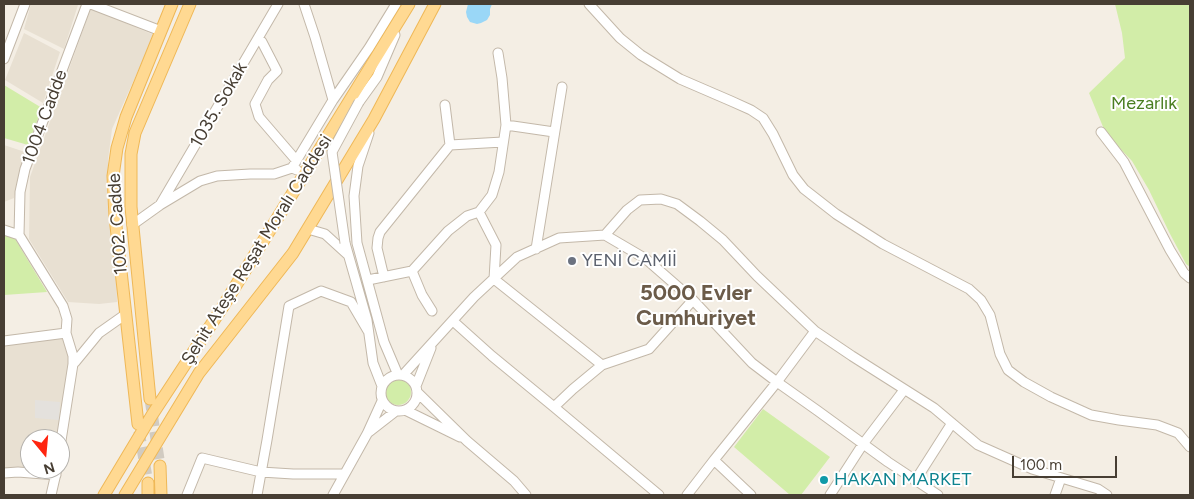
<!DOCTYPE html>
<meta charset="utf-8">
<style>
body{margin:0}
#map{position:relative;width:1194px;height:499px;overflow:hidden;background:#f4eee4;font-family:Figtree,sans-serif}
canvas{display:block}
.frame{position:absolute;inset:0;border:5px solid #473e33;pointer-events:none}
.north{position:absolute;left:20px;top:429px;width:50px;height:50px;box-sizing:border-box;background:#fff;border:1px solid #b5b2ad;border-radius:50%;rotate:163deg;font-size:14px;font-weight:700;line-height:20px;text-align:center;color:#473e33}
.north::after{content:'';display:block;margin:auto;width:18px;height:22px;background:#ff2510;clip-path:polygon(50% 0,100% 100%,50% 72%,0 100%)}
.scale{position:absolute;left:1012px;top:456px;width:105px;height:22px;box-sizing:border-box;border:2px solid #473e33;border-top:0;padding-left:6px;font-size:15px;line-height:18px;white-space:nowrap;color:#473e33;-webkit-text-stroke:4px #fff;paint-order:stroke}
</style>
<div id="map">
<canvas width="1194" height="499"></canvas>
<div class="frame"></div>
<div class="north">N</div>
<div class="scale">100 m</div>
</div>
<script>
const ctx = document.querySelector('canvas').getContext('2d');
ctx.lineJoin = 'round';
function fillPath(path, color) { ctx.fillStyle = color; ctx.fill(path, 'evenodd'); }
const shape = rows => new Path2D(rows.map(r => 'M' + r).join(''));
function strokePath(path, color, width, dash) { ctx.strokeStyle = color; ctx.lineWidth = width; ctx.lineCap = dash ? 'butt' : 'round'; ctx.setLineDash(dash || []); ctx.stroke(path); }
function label(font, color, halo, rows, align = 'center') {
  ctx.font = font + ' Figtree,sans-serif'; ctx.lineWidth = 4; ctx.setLineDash([]); ctx.textBaseline = 'middle'; ctx.strokeStyle = halo; ctx.fillStyle = color; for (const [text, x, y, turn = 0] of rows) {
    ctx.save(); ctx.translate(x, y); ctx.rotate((+turn || 0) * Math.PI / 180); ctx.textAlign = isNaN(turn) ? turn : align; if (halo) ctx.strokeText(text, 0, 0); ctx.fillText(text, 0, 0); ctx.restore();
  }
}
fillPath(shape([
 [31,4,74,4,78,5,64,49,24,29],
 [91,8,154,35,112,129,108,160,113,224,116,250,117,302,99,304,68,302,29,239,30,177],
 [24,33,60,52,43,103,5,80],
 [4,145,25,152,14,198,4,202],
 [66,333,73,356,60,439,30,439,30,469,57,469,56,475,4,473,4,341]
]), '#e8e0d2');
fillPath(shape([
 [1115,4,1190,4,1190,267,1186,264,1169,232,1149,190,1132,161,1106,134,1089,93,1125,58,1122,33],
 [4,85,42,108,28,145,4,138],
 [4,234,14,237,47,292,4,295],
 '385 392a13 13 0 1 1 26 0a13 13 0 1 1-26 0Z',
 [763,409,830,457,801,495,790,495,734,447]
]), '#d2eda8');
fillPath(shape([
 [35,400,60,402,59,420,35,418]
]), '#e4e1dd');
fillPath(shape([
 [468,4,492,4,490,9,490,15,487,20,481,23,477,24,470,22,467,17,466,12]
]), '#9ad7f7');
strokePath(shape([
 [150,399,160,466],
 [139,431,148,483]
]), '#d1cbc1', 11, [11, 5.5]);
const minor = shape([
 [91,4,161,31],
 [304,4,315,37,333,100],
 [589,4,620,38,641,55,680,79,731,101,751,110,763,118,773,134,793,175,804,189,836,214,883,244,969,289,981,300,990,315,1000,354,1008,370,1024,382,1051,397,1091,415,1119,420,1157,425,1178,433,1190,447],
 [258,38,262,42,277,71,268,80,255,104,259,117,296,160],
 [498,53,502,78,506,125,499,172,492,195,479,212,496,245,494,279,602,365],
 [4,59,25,4],
 [359,102,377,77,395,35],
 [445,105,450,145],
 [506,125,554,132],
 [1101,132,1124,162,1170,250,1184,273,1190,278],
 [369,133,358,166,354,196,357,243,384,342,398,375],
 [292,168,333,100,369,48,396,4],
 [160,205,278,4],
 [132,225,160,205,200,181,217,176,250,174,274,174,292,168,297,170],
 [308,229,325,234,348,255],
 [4,230,19,235,63,306,67,319,66,333,73,356,73,364,60,447],
 [19,235,20,192,25,169,87,4],
 [605,235,627,210,640,200,661,199,677,204,700,221,723,240,757,276,815,331,852,356,934,408,978,445,1032,469,1098,489,1107,495],
 [345,243,367,320,373,363,382,386],
 [536,249,562,87],
 [412,271,422,295,432,311],
 [384,277,377,248,378,238,380,232,450,145,503,142],
 [368,280,412,271,448,231,467,216,479,212],
 [453,321,492,356,554,407,659,495],
 [4,341,66,333],
 [73,364,76,361,99,333,126,314],
 '381 393a18 18 0 1 1 36 0a18 18 0 1 1-36 0Z',
 [403,375,474,297,517,257,559,238,605,235,646,259,693,300,752,363,777,382,818,411,888,462,938,495],
 [416,386,431,348],
 [417,392,467,441,514,481,526,495],
 [554,407,573,389,602,365,649,349,693,300],
 [405,410,460,437],
 [369,432,396,411],
 [714,460,751,495],
 [4,473,18,472,56,475],
 [915,481,952,423],
 [51,495,57,469],
 [187,495,202,458,261,472,293,474,344,474],
 [257,495,267,440,289,306,321,291,351,302,368,331],
 [333,495,367,434,382,401],
 [687,495,714,460,777,382,815,331],
 [830,495,863,444,904,390],
 [1055,495,1061,478]
]);
const major = shape([
 [150,399,131,207,131,154,135,133,190,4],
 [138,424,115,217,113,176,117,148,126,117,172,4],
 [160,466,161,495],
 [148,483,148,495],
 [104,495,152,415,222,308,409,4],
 [125,495,199,373,293,253,374,119,435,4]
]);
strokePath(minor, '#c3b8a9', 11);
strokePath(major, '#efb857', 13);
strokePath(minor, '#fff', 9);
strokePath(major, '#ffd992', 11);
const minorBridge = shape([
 [345,243,332,152,359,102]
]);
strokePath(minorBridge, '#c3b8a9', 11, []);
strokePath(minorBridge, '#fff', 9);
for (const [x, y, r, color] of [
 [572,261,5,"#6b7280"],
 [824,480,5,"#0f9aa8"]
]) { const dot = new Path2D(); dot.arc(x, y, r, 0, 2 * Math.PI); ctx.fillStyle = color; ctx.fill(dot); strokePath(dot, '#fff', 2); }
label('18px', '#4a7e21', '#fff', [
 ["Mezarlık",1144,104]
]);
label('18px', '#473e33', '#fff', [
 ["1035. Sokak",219,105,-60],
 ["1004 Cadde",45,117,-70],
 ["1002. Cadde",118,224,-94],
 ["Şehit Ateşe Reşat Moralı Caddesi",257,250,-58]
]);
label('18px', '#5b616d', '#fff', [
 ["YENİ CAMİİ",582,261]
], 'left');
label('18px', '#0d838f', '#fff', [
 ["HAKAN MARKET",834,480]
], 'left');
label('bold 22px', '#6b5b49', '#fff', [
 ["5000 Evler",696,294],
 ["Cumhuriyet",696,319]
]);
</script>
